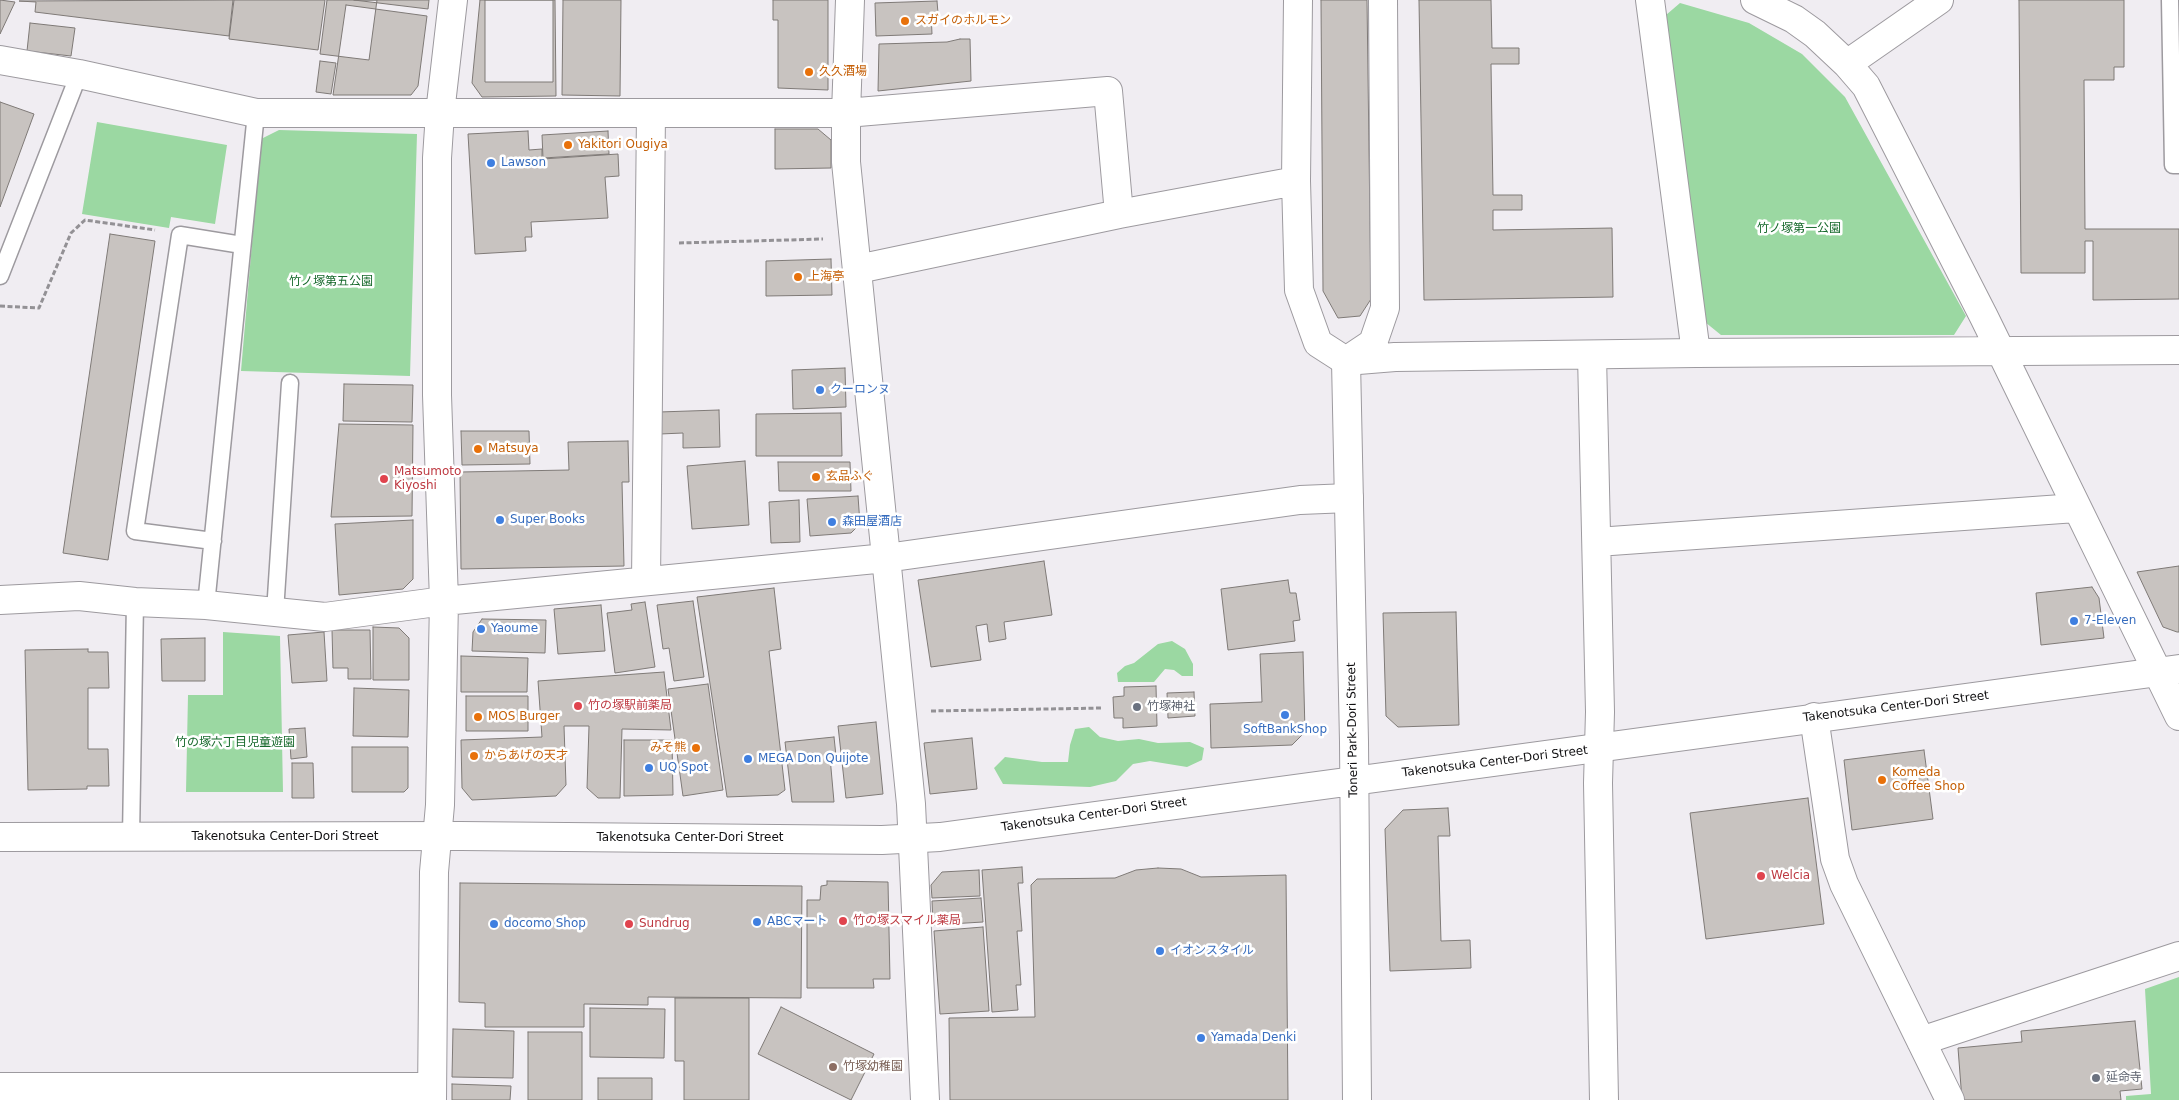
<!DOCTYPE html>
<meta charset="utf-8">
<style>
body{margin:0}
canvas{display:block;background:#f0edf2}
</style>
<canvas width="2179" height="1100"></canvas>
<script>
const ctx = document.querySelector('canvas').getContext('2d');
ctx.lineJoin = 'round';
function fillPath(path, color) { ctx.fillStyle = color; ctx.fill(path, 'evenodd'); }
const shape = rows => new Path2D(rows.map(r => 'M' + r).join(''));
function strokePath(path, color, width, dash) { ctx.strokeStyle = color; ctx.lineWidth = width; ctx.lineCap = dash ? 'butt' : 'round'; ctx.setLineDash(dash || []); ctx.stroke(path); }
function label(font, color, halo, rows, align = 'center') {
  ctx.font = font + ' "DejaVu Sans","Noto Sans JP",sans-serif'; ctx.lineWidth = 5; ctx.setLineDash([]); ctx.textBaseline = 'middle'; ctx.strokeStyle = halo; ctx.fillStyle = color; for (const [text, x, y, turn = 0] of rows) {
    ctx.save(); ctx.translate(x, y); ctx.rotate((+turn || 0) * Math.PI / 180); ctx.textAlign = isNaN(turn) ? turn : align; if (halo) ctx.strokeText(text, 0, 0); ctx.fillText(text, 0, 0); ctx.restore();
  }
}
fillPath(shape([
 [1680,3,1749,23,1802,54,1845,97,1966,316,1954,335,1721,335,1705,322,1666,15],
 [97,122,227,145,215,224,171,217,169,228,82,214],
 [279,130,417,134,410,376,241,371,261,139],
 [223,632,280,636,283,792,186,792,188,695,223,695],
 [1172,641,1185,649,1193,664,1193,676,1182,676,1174,670,1165,669,1154,682,1118,682,1117,673,1125,666,1134,663,1158,644],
 [1089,727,1100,737,1118,741,1139,739,1158,743,1190,742,1204,748,1202,760,1187,767,1150,761,1133,764,1116,781,1090,787,1003,784,994,768,1005,757,1042,762,1068,762,1070,745,1075,729],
 [2179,977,2179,1100,2126,1100,2126,1096,2151,1094,2145,989]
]), '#9bd8a2');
const building = shape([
 [0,0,15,2,0,34,0,0],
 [233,0,229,36,35,12,36,2,19,1,233,0],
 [234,0,325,0,318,50,229,39,234,0],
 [327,0,377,0,369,60,320,54,327,0],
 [354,0,429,0,428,9,354,0],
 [480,0,555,0,556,96,482,97,472,83,480,0],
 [485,0,553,0,553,82,485,82,485,0],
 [563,0,621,0,620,96,562,95,563,0],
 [773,0,828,0,828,90,778,88,778,20,773,20,773,0],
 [1321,0,1367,0,1371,299,1360,316,1338,318,1323,291,1321,0],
 [1419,0,1491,0,1492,48,1519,48,1519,64,1491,64,1493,195,1522,195,1522,210,1493,210,1493,230,1612,228,1613,297,1424,300,1419,0],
 [2019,0,2124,0,2124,67,2114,67,2114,80,2084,80,2085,229,2179,229,2179,299,2093,300,2093,241,2085,241,2085,273,2021,273,2019,0],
 [937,1,938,13,931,13,932,34,876,36,875,3,937,1],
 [346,5,427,16,418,86,411,95,333,95,346,5],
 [30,23,75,28,71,56,27,51,30,23],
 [960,39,970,39,971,81,878,91,879,44,947,42,960,39],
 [320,61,336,63,331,94,316,92,320,61],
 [0,102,34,114,0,207,0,102],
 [775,129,818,129,831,140,831,168,775,169,775,129],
 [528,131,529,150,542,149,542,159,618,154,619,176,605,177,608,218,531,222,532,237,525,237,526,251,475,254,468,134,528,131],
 [608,131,609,154,543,158,542,135,608,131],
 [110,234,155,241,108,560,63,553,110,234],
 [831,259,832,295,766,296,766,261,831,259],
 [845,368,846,407,793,409,792,370,845,368],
 [344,384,413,385,412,422,343,421,344,384],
 [719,410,720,447,683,448,683,433,660,434,659,412,719,410],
 [841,413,842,456,756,456,756,414,841,413],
 [339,424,413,425,412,516,331,517,339,424],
 [461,431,529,431,530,464,462,465,461,431],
 [628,441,629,482,622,482,624,566,461,569,460,472,569,470,568,442,628,441],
 [745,461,749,525,692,529,687,466,745,461],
 [778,462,850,462,851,491,779,491,778,462],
 [858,496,860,524,851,533,810,536,807,499,858,496],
 [799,500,800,542,771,543,769,502,799,500],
 [413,520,413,579,403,589,339,595,335,524,413,520],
 [1044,561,1052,615,1004,622,1006,639,989,642,987,624,976,626,981,660,931,667,918,580,1044,561],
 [2179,566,2179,632,2177,632,2163,627,2137,572,2179,566],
 [1288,580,1290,593,1296,593,1300,620,1293,621,1295,641,1228,650,1221,589,1288,580],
 [2092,587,2099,598,2104,638,2041,645,2036,593,2092,587],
 [774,588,781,649,769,651,785,790,778,795,727,797,697,597,774,588],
 [693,601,704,677,674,681,669,648,663,649,657,605,693,601],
 [645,602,655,667,615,673,607,613,632,610,631,604,645,602],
 [601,605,605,651,558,654,554,609,601,605],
 [1456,612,1459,725,1398,727,1386,716,1383,613,1456,612],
 [482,619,546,620,545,653,472,651,473,632,482,619],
 [373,627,399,628,409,638,409,680,373,680,373,627],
 [332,630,370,630,371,679,348,679,348,668,333,668,332,630],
 [324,632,327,681,292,683,288,635,324,632],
 [205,638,205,681,162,681,161,639,205,638],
 [88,649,88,652,108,652,109,688,88,688,88,749,108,749,109,786,87,786,87,789,28,790,25,650,88,649],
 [1303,652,1305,732,1292,745,1211,748,1210,704,1262,702,1260,654,1303,652],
 [461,656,528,658,527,692,461,692,461,656],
 [664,672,671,730,622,729,620,798,598,798,587,788,589,726,564,726,566,785,556,796,472,800,462,788,461,740,542,737,538,681,664,672],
 [708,684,723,790,683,796,668,689,708,684],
 [1156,686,1157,726,1123,728,1123,718,1114,718,1113,697,1124,696,1124,687,1156,686],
 [354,688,409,690,408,737,353,736,354,688],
 [1194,692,1195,716,1168,718,1167,693,1194,692],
 [466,696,528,696,528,731,466,731,466,696],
 [876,722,883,794,846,798,838,726,876,722],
 [305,728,307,757,291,759,289,729,305,728],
 [834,737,836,756,830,757,834,802,792,802,785,742,834,737],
 [972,738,977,789,930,794,924,743,972,738],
 [624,740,672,740,673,795,624,796,624,740],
 [352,747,408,747,408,788,404,792,352,792,352,747],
 [1924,750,1933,819,1852,830,1844,760,1924,750],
 [292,763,313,763,314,798,292,798,292,763],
 [1808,798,1824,924,1706,939,1690,813,1808,798],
 [1448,808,1450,836,1438,836,1441,941,1470,940,1471,968,1390,971,1385,829,1403,810,1448,808],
 [1022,867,1023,883,1018,883,1022,931,1017,931,1021,985,1016,985,1018,1010,992,1012,982,870,1022,867],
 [1158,868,1181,869,1201,877,1286,875,1288,1100,950,1100,949,1018,1035,1017,1031,885,1037,879,1115,878,1136,870,1158,868],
 [979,870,980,896,932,898,931,885,942,872,979,870],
 [827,881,888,882,890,979,873,979,874,988,807,988,807,900,820,900,821,886,827,885,827,881],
 [460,883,802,886,801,998,648,997,648,1005,584,1004,584,1027,485,1027,485,1003,459,1002,460,883],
 [981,898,983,922,933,925,932,901,981,898],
 [983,927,989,1011,940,1014,934,931,983,927],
 [675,998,749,998,749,1100,684,1100,684,1061,675,1061,675,998],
 [781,1007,874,1054,851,1100,758,1054,781,1007],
 [590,1008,665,1009,664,1058,590,1057,590,1008],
 [2135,1021,2142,1089,2120,1091,2121,1100,1962,1100,1958,1048,2022,1042,2021,1031,2135,1021],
 [453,1029,514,1031,513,1078,452,1077,453,1029],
 [528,1032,582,1032,582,1100,528,1100,528,1032],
 [598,1078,652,1078,652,1100,598,1100,598,1078],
 [452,1084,511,1086,510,1100,452,1100,452,1084]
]);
fillPath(building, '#c8c3c0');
strokePath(building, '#7f7a77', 1);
const service = shape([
 [2170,0,2173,165,2179,165],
 [0,276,79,74],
 [213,541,135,531,180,235,242,245],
 [206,605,256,113],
 [275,612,290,383],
 [131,837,135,602]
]);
const minor = shape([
 [850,0,846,113,846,162,911,804,925,1100],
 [1298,0,1296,181,1299,290,1318,343,1346,361],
 [1383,0,1385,308,1373,343,1346,361,1395,357,1696,353,2179,350],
 [1650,0,1696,353],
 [1755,0,1794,19,1815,34,1847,64,1866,86,1984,317,2179,716],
 [0,60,79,74,256,113,846,113,1108,91,1119,214],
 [1847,64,1939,0],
 [858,269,1119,214,1296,181],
 [1592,355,1600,712,1598,783,1604,1100],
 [1597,542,2076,508],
 [646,581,651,113],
 [0,600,79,596,135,602,206,605,325,617,444,601,886,558,1300,500,1349,498],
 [1814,717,1835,859,1844,884,1950,1100],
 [1921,1041,2179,956],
 [0,1087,432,1087],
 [432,1100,434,872,440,805,444,601,437,395,437,158,440,113,453,0]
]);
const tertiary = shape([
 [1346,361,1354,742,1357,1100],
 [0,837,461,836,882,840,940,837,2179,669]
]);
strokePath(service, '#9d9a9f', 19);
strokePath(minor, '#9d9a9f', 30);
strokePath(tertiary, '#9d9a9f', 30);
strokePath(shape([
 [679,243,823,239],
 [0,306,39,308,71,233,85,220,155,230],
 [931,711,1103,708]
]), '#939195', 3, [5, 2.5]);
strokePath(service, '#fff', 16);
strokePath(minor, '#fff', 28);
strokePath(tertiary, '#fff', 28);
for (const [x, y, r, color] of [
 [905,21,5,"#e8710a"],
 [809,72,5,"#e8710a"],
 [568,145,5,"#e8710a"],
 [491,163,5,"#3f7fe0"],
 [798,277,5,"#e8710a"],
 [820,390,5,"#3f7fe0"],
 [478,449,5,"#e8710a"],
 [816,477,5,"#e8710a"],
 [384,479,5,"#e0444e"],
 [500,520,5,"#3f7fe0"],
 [832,522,5,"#3f7fe0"],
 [2074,621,5,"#3f7fe0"],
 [481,629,5,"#3f7fe0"],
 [578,706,5,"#e0444e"],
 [1137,707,5,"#6b7280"],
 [1285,715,5,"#3f7fe0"],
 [478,717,5,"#e8710a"],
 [696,748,5,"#e8710a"],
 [474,756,5,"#e8710a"],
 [748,759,5,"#3f7fe0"],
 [649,768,5,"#3f7fe0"],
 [1882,780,5,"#e8710a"],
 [1761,876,5,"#e0444e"],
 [843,921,5,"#e0444e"],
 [757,922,5,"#3f7fe0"],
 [494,924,5,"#3f7fe0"],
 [629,924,5,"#e0444e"],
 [1160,951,5,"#3f7fe0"],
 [1201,1038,5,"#3f7fe0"],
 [833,1067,5,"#8d6e63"],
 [2096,1078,5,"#6b7280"]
]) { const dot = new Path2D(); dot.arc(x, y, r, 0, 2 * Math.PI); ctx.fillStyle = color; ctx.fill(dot); strokePath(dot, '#fff', 2); }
label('12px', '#c56008', '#fff', [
 ["スガイのホルモン",915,21],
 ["久久酒場",819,72],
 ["Yakitori Ougiya",578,145],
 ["上海亭",808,277],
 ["Matsuya",488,449],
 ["玄品ふぐ",826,477],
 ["MOS Burger",488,717],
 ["みそ熊",686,748,"right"],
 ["からあげの天才",484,756],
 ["Komeda",1892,773],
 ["Coffee Shop",1892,787]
], 'left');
label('12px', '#366cbe', '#fff', [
 ["Lawson",501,163],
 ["クーロンヌ",830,390],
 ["Super Books",510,520],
 ["森田屋酒店",842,522],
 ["7-Eleven",2084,621],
 ["Yaoume",491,629],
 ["SoftBankShop",1285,730,"center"],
 ["MEGA Don Quijote",758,759],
 ["UQ Spot",659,768],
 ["ABCマート",767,922],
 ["docomo Shop",504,924],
 ["イオンスタイル",1170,951],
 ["Yamada Denki",1211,1038]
], 'left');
label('12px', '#17692c', '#fff', [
 ["竹ノ塚第一公園",1799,229],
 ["竹ノ塚第五公園",331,282],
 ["竹の塚六丁目児童遊園",235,743]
]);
label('12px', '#be3a42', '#fff', [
 ["Matsumoto",394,472],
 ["Kiyoshi",394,486],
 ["竹の塚駅前薬局",588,706],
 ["Welcia",1771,876],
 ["竹の塚スマイル薬局",853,921],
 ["Sundrug",639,924]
], 'left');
label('12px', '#5b616d', '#fff', [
 ["竹塚神社",1147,707],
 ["延命寺",2106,1078]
], 'left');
label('12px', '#100f11', '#fff', [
 ["Takenotsuka Center-Dori Street",1896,707,-7],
 ["Toneri Park-Dori Street",1353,730,-91],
 ["Takenotsuka Center-Dori Street",1495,762,-7],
 ["Takenotsuka Center-Dori Street",1094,815,-8],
 ["Takenotsuka Center-Dori Street",285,837],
 ["Takenotsuka Center-Dori Street",690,838]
]);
label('12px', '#785e54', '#fff', [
 ["竹塚幼稚園",843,1067]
], 'left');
</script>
